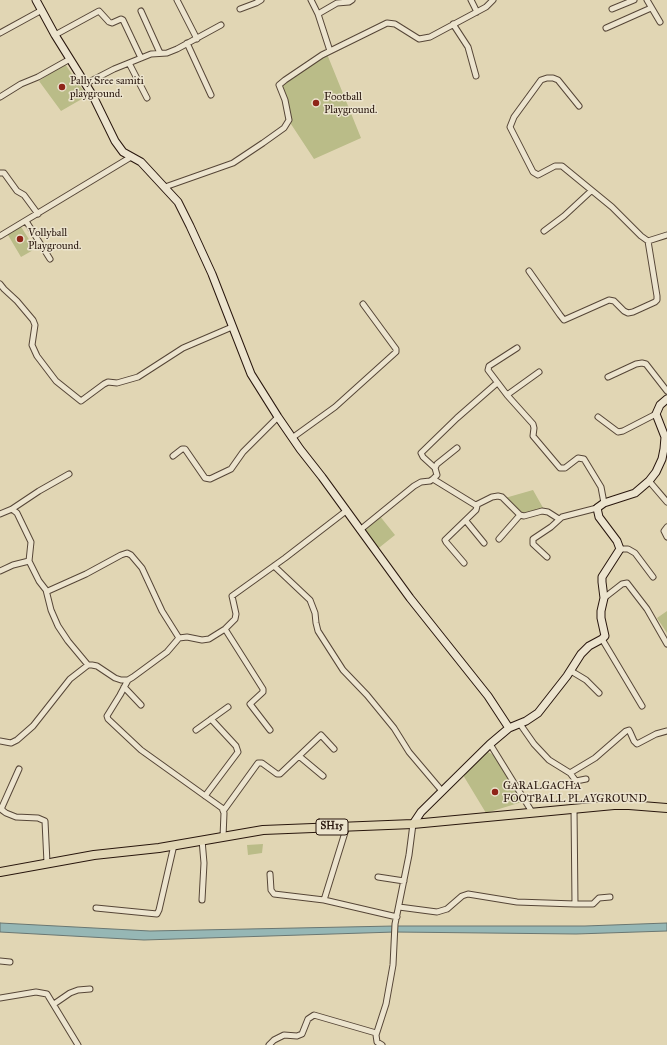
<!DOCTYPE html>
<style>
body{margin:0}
canvas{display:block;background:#e1d6b4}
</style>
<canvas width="667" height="1045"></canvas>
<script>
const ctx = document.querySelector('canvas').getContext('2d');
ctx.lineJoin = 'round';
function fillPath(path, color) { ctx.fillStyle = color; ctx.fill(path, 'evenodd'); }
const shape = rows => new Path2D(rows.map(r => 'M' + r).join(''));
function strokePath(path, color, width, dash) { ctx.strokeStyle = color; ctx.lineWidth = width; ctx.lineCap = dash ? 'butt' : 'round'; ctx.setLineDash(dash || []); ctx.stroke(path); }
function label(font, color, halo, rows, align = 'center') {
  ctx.font = font + ' "IM FELL Great Primer",serif'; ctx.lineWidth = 3; ctx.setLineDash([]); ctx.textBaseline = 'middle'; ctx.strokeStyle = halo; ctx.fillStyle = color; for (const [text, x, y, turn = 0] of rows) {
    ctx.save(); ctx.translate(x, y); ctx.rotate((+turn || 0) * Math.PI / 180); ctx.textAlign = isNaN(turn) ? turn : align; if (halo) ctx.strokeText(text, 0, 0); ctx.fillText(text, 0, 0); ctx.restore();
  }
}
fillPath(shape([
 [327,54,361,138,314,159,289,121,279,85],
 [65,64,87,96,61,111,39,81],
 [18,222,35,249,21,257,5,230],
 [533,490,546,513,519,520,505,498],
 [379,515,395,535,375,551,360,530],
 [667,611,667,633,657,618],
 [488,752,494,755,522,802,486,813,463,775],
 [263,844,262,853,248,855,247,845]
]), '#babc88');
const water = shape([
 [0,923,150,931,394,926,585,926,667,923,667,931,576,934,395,932,144,940,0,932,0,923]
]);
fillPath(water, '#96b7b5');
strokePath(water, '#6a7772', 1);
const street = shape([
 [177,0,197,39],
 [311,0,318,14,330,51],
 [471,0,477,12],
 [647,0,660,22],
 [240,9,256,3,261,0],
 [612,9,634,0],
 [141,11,160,53],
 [318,14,337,3,349,2,352,0],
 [453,24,468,47,476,76],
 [606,28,651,8],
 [0,33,42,10],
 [55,35,99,11,109,22,112,23,121,19,123,20,141,58],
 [187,43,211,95],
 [129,63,147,98],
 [85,84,114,69,151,54,167,53,177,49,221,25],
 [0,97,21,84,38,77,70,59],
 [579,106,558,80,553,78,547,78,541,80,533,91,514,117,510,127,533,172,538,175,555,166,562,166,612,207,641,236,648,241,667,235],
 [0,173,4,173,17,191,24,195,38,214],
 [165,187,233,163,263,143,284,128,289,120,285,100,279,85,285,80,322,55,387,23,395,24,419,39,430,37,486,7,493,0],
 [26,221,50,259],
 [544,231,564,216,591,191],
 [0,236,131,157],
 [529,271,560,315,564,320,609,300,614,301,624,311,628,313,633,312,655,302,657,300,657,296,648,241],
 [0,284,4,289,17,301,33,320,35,325,32,345,37,356,56,381,81,401,104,384,108,382,117,383,138,377,183,348,232,327],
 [517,348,489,366,488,370,507,395,533,424,534,428,533,436,560,468,565,468,578,458,584,459,601,487,604,503],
 [608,377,636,364,642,363,646,364,667,391],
 [507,395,539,372],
 [598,417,618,432,623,431,656,414],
 [292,438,335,407,396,352,396,349,363,304],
 [173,456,182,449,185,449,205,478,210,479,231,469,243,452,278,417],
 [435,468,423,457,421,453,457,418,497,383],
 [433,479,477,506,476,510,445,540,446,542,464,563],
 [649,481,667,502],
 [476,505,492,497,498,496,502,497,520,515,524,516,542,511,548,512,559,519],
 [12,509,39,491,69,474],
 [0,514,12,509,17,513,31,542,29,561,39,581,46,590,48,591,86,574,121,555,127,553,131,555,142,568,162,611,179,638],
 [466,521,484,543],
 [667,527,664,531,667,537],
 [360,530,414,486,421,482,430,481,433,479,437,475,435,468,437,464,457,448],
 [499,539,520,515],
 [620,549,628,549,635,553,653,577],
 [547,557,533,544,533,539,551,527,562,517,597,508],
 [274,566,310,600,315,613,316,623,318,631,343,670,367,695,394,728,409,752,442,791],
 [0,571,13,565,29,561],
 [46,590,51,610,58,626,68,641,88,665],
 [604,598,622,584,627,583,647,609,667,644],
 [225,629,263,689,263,692,250,704,270,730],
 [602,639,642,706],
 [571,671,586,680,599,693],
 [128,680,120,695,107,716,108,719,141,750,222,808,224,813,223,837],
 [124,687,141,705],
 [520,724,534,744,549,760,570,773,576,781,586,779],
 [196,730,228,707],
 [0,741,11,743,17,740,33,726,70,679,88,665,92,665,97,666,115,678,121,680,128,680,133,677,167,652,179,638,187,637,202,640,209,639,225,629,235,619,236,614,232,596,285,558,346,511],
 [490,744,532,812],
 [299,756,323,776],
 [19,769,2,807,2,810,6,813,16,817,38,818,45,821,47,863],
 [570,773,595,758,626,731,629,730,630,732,634,741,637,744,656,734,667,731],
 [205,796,238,752,236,746,211,719],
 [224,810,258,763,262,763,277,774,280,774,321,735,334,749],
 [202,840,204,863,202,900],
 [270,874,271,890,274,894,324,900,347,826],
 [378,877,404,881],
 [324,900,397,917],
 [575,904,593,904,599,898,610,897],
 [399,907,437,912,447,909,462,896,468,894,517,902,575,904,574,808],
 [96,908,157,914,159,910,174,845],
 [0,961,10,962],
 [0,998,36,992,47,994,78,1045],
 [54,1004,70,993,78,990,90,989],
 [269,1045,274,1040,284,1035,297,1036,302,1034,308,1019,314,1015,376,1033],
 [382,1045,377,1042,376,1035,386,1004,393,965,395,924,409,855,413,824]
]);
const secondary = shape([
 [36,0,55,35,93,96,115,141,123,152,141,162,178,202,190,226,212,274,251,374,278,417,300,449,322,477,410,598,488,696,509,728,490,744,421,812,413,824],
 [509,728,526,721,538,713,567,676,581,654,589,646,602,639,605,636,601,618,601,611,604,598,602,582,602,577,620,549,617,541,599,517,597,508,604,503,635,493,649,481,656,472,662,459,664,449,665,437,656,414,660,405,667,399]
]);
const primary = shape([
 [0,872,94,855,159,848,263,830,413,824,614,805,629,805,667,808]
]);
strokePath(street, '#564637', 7);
strokePath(secondary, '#28160d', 9);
strokePath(primary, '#28160d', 10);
strokePath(street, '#ece4ce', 5);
strokePath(secondary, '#ece4ce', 7);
strokePath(primary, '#e1d6b4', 8);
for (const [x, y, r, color] of [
 [62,87,4,"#8f2418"],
 [316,103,4,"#8f2418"],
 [20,239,4,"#8f2418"],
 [495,792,4,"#8f2418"]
]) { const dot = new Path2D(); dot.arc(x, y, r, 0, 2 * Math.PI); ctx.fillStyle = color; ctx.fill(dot); strokePath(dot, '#ece4ce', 1.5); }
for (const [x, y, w] of [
 [332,827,32]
]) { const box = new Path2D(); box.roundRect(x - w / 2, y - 8, w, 16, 3); ctx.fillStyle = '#ece4ce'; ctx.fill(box); strokePath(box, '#28160d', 1); }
label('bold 10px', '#28160d', null, [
 ["SH15",332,827]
]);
label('11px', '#28160d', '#ece4ce', [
 ["Pally Sree samiti",70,81],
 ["playground.",70,94],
 ["Football",324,97],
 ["Playground.",324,110],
 ["Vollyball",28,233],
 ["Playground.",28,246],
 ["GARALGACHA",503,786],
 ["FOOTBALL PLAYGROUND",503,799]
], 'left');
</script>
